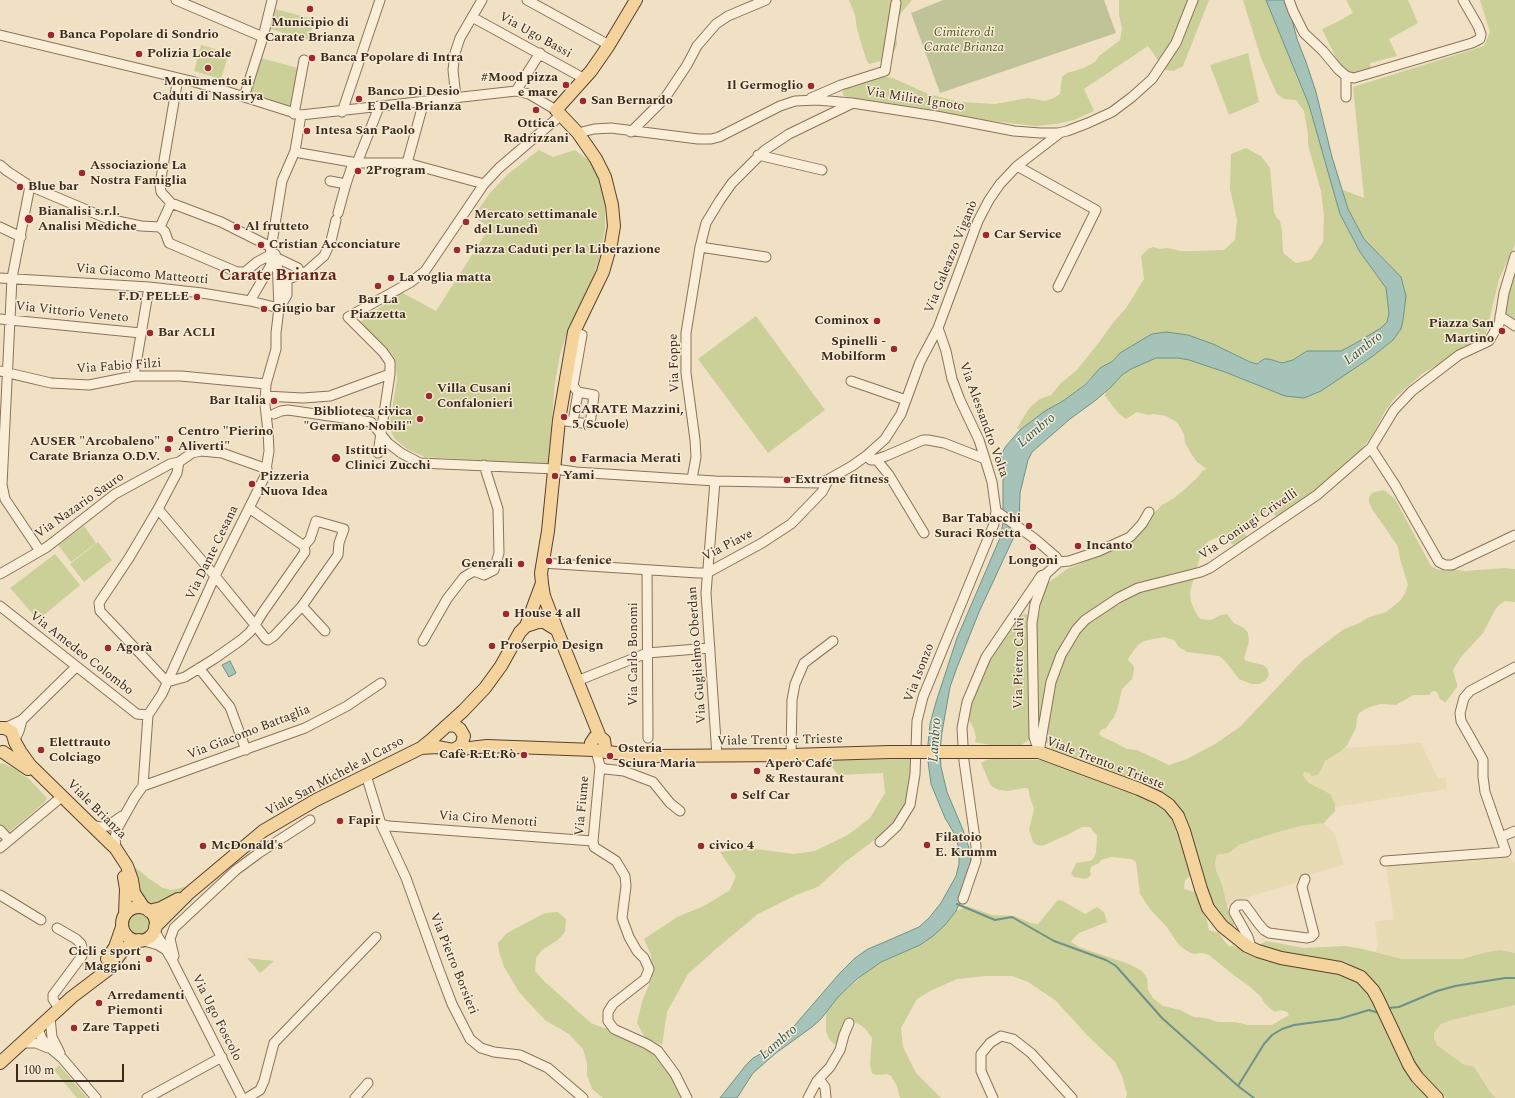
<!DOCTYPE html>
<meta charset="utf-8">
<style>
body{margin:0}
#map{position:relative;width:1515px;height:1098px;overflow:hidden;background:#f0e1c5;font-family:Spectral,serif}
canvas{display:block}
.scale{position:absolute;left:16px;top:1064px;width:108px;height:18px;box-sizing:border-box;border:2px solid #3b2b1e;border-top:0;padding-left:5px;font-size:12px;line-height:14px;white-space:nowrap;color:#3b2b1e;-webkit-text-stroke:3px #f7ebd5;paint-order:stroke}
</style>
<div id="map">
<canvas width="1515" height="1098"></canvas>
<div class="scale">100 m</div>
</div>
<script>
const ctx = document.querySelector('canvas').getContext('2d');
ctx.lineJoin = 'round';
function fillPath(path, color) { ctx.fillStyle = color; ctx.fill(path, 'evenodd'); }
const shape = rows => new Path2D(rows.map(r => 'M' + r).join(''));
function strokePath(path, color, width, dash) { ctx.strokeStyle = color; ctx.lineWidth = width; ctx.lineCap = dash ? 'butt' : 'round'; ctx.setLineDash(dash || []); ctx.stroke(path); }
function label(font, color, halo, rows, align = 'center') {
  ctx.font = font + ' Spectral,serif'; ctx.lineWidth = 3; ctx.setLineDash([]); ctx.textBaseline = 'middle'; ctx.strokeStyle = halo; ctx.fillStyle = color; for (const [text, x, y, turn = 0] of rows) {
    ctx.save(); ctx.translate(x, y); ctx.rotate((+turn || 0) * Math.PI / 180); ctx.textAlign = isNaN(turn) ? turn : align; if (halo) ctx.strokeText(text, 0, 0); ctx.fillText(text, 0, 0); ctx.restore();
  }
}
fillPath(shape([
 [1421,743,1438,778,1446,777,1447,789,1335,807,1335,803,1330,794,1315,787,1303,776,1304,772,1309,773,1321,770,1325,761,1343,748],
 [1324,823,1335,834,1344,865,1315,873,1295,883,1239,900,1231,902,1228,906,1216,870,1215,862,1217,855,1229,853,1239,845,1268,835,1300,826],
 [1506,852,1515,864,1515,953,1500,950,1487,952,1462,959,1402,959,1375,952,1378,946,1375,922,1394,919,1385,861],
 [1515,1005,1515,1098,1496,1098,1490,1092,1474,1068,1463,1064,1437,1045,1434,1039,1434,1033,1441,1024,1452,1020]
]), '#e6dbb2');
fillPath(shape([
 [849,0,912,0,901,13,896,26,897,45,892,55,881,61,869,64,866,59,857,29,855,15],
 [1119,0,1209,0,1183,66,1174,71,1165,70,1148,46,1084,89,1094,111,1074,120,1056,124,1036,126,983,120,844,96,842,92,845,88,882,76,893,78,928,94,961,102,995,104,1028,98,1045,101,1054,98,1060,94,1062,77,1067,73,1084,68,1095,62,1099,56,1120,40,1122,29,1119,14],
 [1243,0,1266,0,1309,105,1340,214,1360,252,1386,288,1389,313,1387,322,1381,328,1356,343,1341,351,1307,351,1293,360,1282,363,1269,359,1264,359,1257,364,1250,362,1213,344,1188,335,1166,332,1160,333,1120,353,1113,361,1100,368,1086,383,1063,401,1045,411,1020,430,1017,428,1030,407,1040,399,1051,395,1061,383,1077,370,1100,341,1112,324,1126,308,1144,279,1141,256,1148,249,1153,247,1160,249,1168,248,1180,251,1195,251,1224,250,1235,240,1237,220,1230,189,1231,154,1246,148,1261,156,1270,168,1274,212,1276,217,1280,221,1282,232,1283,253,1296,263,1311,260,1323,242,1324,216,1321,191,1308,145,1308,134,1304,111,1296,100,1284,99,1277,94,1261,58],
 [1346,0,1408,0,1418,23,1389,39,1397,56,1370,63,1371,71,1352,74,1346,73,1339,64,1322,29,1335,23,1353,13],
 [1480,0,1515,0,1515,245,1499,279,1486,334,1481,341,1423,373,1396,397,1387,408,1371,437,1355,457,1279,521,1271,510,1244,523,1241,528,1247,537,1233,545,1226,537,1223,535,1209,541,1202,548,1197,568,1197,576,1193,581,1190,592,1191,602,1195,611,1200,619,1211,620,1221,615,1227,614,1234,623,1244,628,1248,633,1249,642,1244,658,1246,661,1263,665,1267,668,1269,675,1266,680,1259,684,1252,684,1239,679,1225,661,1219,656,1187,652,1179,647,1174,640,1164,637,1144,641,1138,645,1129,657,1128,660,1133,665,1134,669,1132,679,1122,689,1117,710,1114,717,1106,728,1101,730,1099,734,1102,737,1114,742,1127,749,1137,750,1169,765,1187,759,1215,744,1240,727,1303,660,1344,629,1360,623,1367,618,1386,612,1400,601,1405,593,1408,585,1400,559,1399,551,1397,545,1372,509,1369,502,1369,497,1372,493,1379,491,1384,490,1395,499,1423,551,1431,566,1436,569,1445,571,1452,569,1465,571,1504,568,1515,569,1515,602,1505,601,1499,605,1495,610,1483,633,1461,657,1453,670,1457,684,1457,687,1446,702,1444,702,1440,699,1437,692,1434,691,1431,692,1430,695,1413,695,1396,705,1381,704,1373,706,1365,709,1359,713,1357,718,1356,728,1347,745,1341,751,1325,761,1321,770,1317,775,1312,776,1309,773,1304,772,1303,776,1309,783,1330,794,1335,803,1335,811,1324,823,1300,826,1268,835,1239,845,1229,853,1217,855,1215,862,1216,870,1222,885,1229,913,1234,923,1234,925,1232,927,1227,924,1212,904,1179,812,1057,754,1046,742,1040,739,1032,738,1021,745,990,745,975,742,976,737,974,729,969,720,970,702,983,671,1018,616,1024,614,1030,615,1039,613,1042,596,1047,584,1067,569,1080,564,1110,548,1151,516,1162,505,1174,498,1185,489,1198,477,1202,471,1207,469,1197,462,1192,455,1185,443,1184,434,1177,422,1166,416,1154,414,1148,415,1137,412,1126,419,1119,414,1105,396,1106,392,1122,375,1131,369,1156,358,1178,358,1189,360,1225,372,1273,391,1304,398,1321,391,1332,383,1373,356,1393,340,1405,290,1401,277,1364,239,1348,209,1341,189,1364,198,1353,87,1484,46,1490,32],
 [275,9,314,19,309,40,270,29],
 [201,45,229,53,221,79,194,71],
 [1248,53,1259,102,1229,115,1210,65],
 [261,58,301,69,293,108,250,95],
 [539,150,553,157,575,150,592,163,600,180,605,205,605,229,601,254,594,274,566,336,560,355,555,383,548,464,425,457,407,449,395,439,389,428,397,379,395,358,387,348,359,323,401,292,436,311,490,227,473,217,490,193,508,174],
 [1515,270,1515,323,1504,314],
 [756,316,825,410,768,453,698,359],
 [84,526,96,543,71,562,58,545],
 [98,542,112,560,84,582,70,564],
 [55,554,80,585,38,620,10,588],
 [912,759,907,802,893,826,845,862,818,887,796,895,758,914,716,949,688,974,667,1012,662,1045,645,1038,637,1023,642,1002,652,977,651,955,644,939,677,917,704,906,730,890,736,876,720,852,748,848,794,854,815,851,848,835,870,818,885,793,883,773,838,775,831,766,833,760],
 [994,759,1040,760,1055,764,1140,794,1164,807,1172,817,1178,831,1191,875,1185,880,1184,889,1194,892,1197,896,1206,916,1209,930,1219,933,1225,942,1229,946,1240,947,1260,958,1338,971,1355,979,1369,992,1406,1069,1418,1087,1428,1098,1126,1098,1127,1094,1122,1076,1115,1062,1088,1036,1055,1000,1028,982,1012,976,987,976,957,979,930,991,917,999,901,1028,903,1047,916,1073,941,1098,900,1098,897,1086,891,1076,887,1074,876,1075,872,1073,870,1064,872,1038,866,1030,862,1026,848,1019,839,1039,835,1045,829,1039,826,1031,826,1012,838,997,869,970,881,962,920,945,945,925,956,911,967,906,992,915,1014,916,1031,923,1038,924,1058,900,1063,901,1085,914,1097,907,1104,912,1107,922,1079,933,1073,939,1071,942,1079,947,1129,964,1142,971,1147,978,1148,990,1153,998,1163,1006,1180,1010,1194,1017,1206,1018,1218,1022,1235,1022,1248,1025,1272,1025,1289,1015,1287,1012,1281,1010,1275,1012,1272,1010,1265,1004,1261,997,1249,986,1235,976,1209,955,1202,953,1194,954,1187,951,1179,945,1166,926,1150,909,1140,894,1136,862,1132,859,1111,857,1101,860,1099,863,1091,867,1090,871,1091,875,1086,879,1074,877,1071,874,1076,863,1090,861,1093,859,1096,853,1097,836,1090,827,1082,827,1067,835,1042,846,1037,845,1033,842,1029,830,1034,809,1029,794,1029,790,1027,788,1024,788,1008,791,999,790,991,786,981,763,986,760],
 [2,763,15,769,30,780,47,798,45,802,8,833,0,824,0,764],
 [134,866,148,878,163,888,171,890,189,886,164,902,150,905,143,899,132,869],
 [558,912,566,919,565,932,558,940,542,950,536,958,535,971,545,982,591,1023,604,1028,614,1029,658,1051,687,1098,603,1098,592,1089,587,1075,587,1063,583,1049,569,1034,545,1020,519,992,504,967,499,952,498,943,507,933,545,913],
 '127 924a11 11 0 1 1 22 0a11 11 0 1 1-22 0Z',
 [1266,941,1304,948,1345,946,1363,949,1402,959,1462,959,1487,952,1500,950,1515,953,1515,1005,1452,1020,1441,1024,1434,1033,1434,1039,1437,1045,1463,1064,1474,1067,1490,1092,1496,1098,1446,1098,1438,1091,1421,1073,1409,1055,1394,1016,1383,995,1368,975,1346,962,1306,957,1263,949,1261,944],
 [247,958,274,961,260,973],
 [59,1065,87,1098,77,1098,54,1070]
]), '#cbcf98');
fillPath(shape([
 [943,0,1104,0,1116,33,940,93,911,13]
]), '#c0c397');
const water = shape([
 [1266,0,1287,0,1297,39,1306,62,1316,92,1332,157,1348,209,1364,239,1401,277,1406,296,1403,320,1401,329,1393,340,1373,356,1321,391,1304,398,1285,396,1225,372,1189,360,1178,358,1156,358,1131,369,1122,375,1111,387,1096,400,1070,419,1032,452,1028,460,1020,493,1019,525,1003,515,1003,476,1001,455,1006,446,1020,430,1045,411,1063,401,1086,384,1100,368,1113,361,1120,353,1145,338,1152,334,1166,332,1188,335,1213,344,1250,362,1257,364,1264,359,1269,359,1282,363,1293,360,1307,351,1341,351,1356,343,1381,328,1387,322,1389,313,1386,288,1360,252,1340,214,1309,105,1266,0],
 [1004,518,1018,528,979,612,956,670,950,687,942,732,940,751,941,767,947,792,963,830,971,854,971,863,964,893,956,911,945,925,933,936,920,945,881,962,857,979,838,997,821,1019,812,1027,776,1053,753,1073,737,1098,720,1098,746,1065,753,1058,768,1050,789,1032,839,974,855,958,868,949,880,944,919,927,929,918,941,903,956,876,959,864,959,848,954,833,945,818,931,784,927,754,930,724,936,702,957,638,1000,538,1004,518],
 [230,661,236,673,229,677,222,665,230,661]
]);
fillPath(water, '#a6c3b9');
strokePath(water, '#6d9287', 1);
strokePath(shape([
 [957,904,995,920,1012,917,1054,941,1106,960,1116,966,1162,1018,1238,1086,1254,1098],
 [1388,1008,1399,1007,1437,991,1455,986,1505,978,1515,978],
 [1238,1086,1264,1044,1272,1035,1282,1029,1294,1025,1339,1019,1369,1010,1379,1013]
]), '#6d9287', 2);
const minor = shape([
 [176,0,263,37],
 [527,0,609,45],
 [1289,0,1293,11,1304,33,1323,51,1338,69,1346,76,1354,78,1472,43,1480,39,1481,34,1478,26,1463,0],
 [472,17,585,79],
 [0,35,191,81,219,89,301,115,516,91,529,94,556,110],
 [516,91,540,53],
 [244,97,263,37,272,0],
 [1346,97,1346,76],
 [456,98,453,70,455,53,460,38,482,0],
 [811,98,841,85,885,71,896,3],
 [379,107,357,163,407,163,484,184],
 [342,112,380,0],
 [294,114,304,60],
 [631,132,665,98,687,65,697,46,716,24,728,16,766,0],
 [578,133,594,129,611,128,698,139,711,139,719,137,780,106,795,101,817,100,852,103,936,116,1014,131,1040,133,1058,133,1067,131,1088,123,1112,112,1132,97,1152,79,1176,43,1193,0],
 [295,151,300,153,357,163],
 [758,155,822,170],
 [407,163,424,101],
 [0,165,7,171,30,186,108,219,141,226,160,227,171,203,221,222,271,247],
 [1017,166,1096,210,1058,287],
 [330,181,346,184,353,163],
 [30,186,12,278,2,485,5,499,40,551],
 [171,203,161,192,160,184,178,78],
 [338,213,346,184],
 [0,227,21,237],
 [160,227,165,232,169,243,237,272,245,272,257,262,270,255],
 [700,247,766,257],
 [275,254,277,258,298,268],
 [0,278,149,287,202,293,250,301,279,308],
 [250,301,271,265,270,255,282,181,295,151,301,115],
 [280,307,287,295,287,280,307,271,324,256,331,241,336,220],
 [1500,316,1515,326],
 [0,319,141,333],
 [938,328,978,221,989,200,1000,184,1017,166,1060,133],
 [574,332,582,335,573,386,578,392],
 [0,371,51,383,89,385,134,376,181,376,266,384],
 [134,376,149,287],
 [851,381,906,400],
 [265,396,303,398,330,396,390,374],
 [274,414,281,411,288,410,371,422,388,443,401,453,420,463,555,469,576,472,715,481,820,483,829,479,852,466,866,456,885,439,901,414,920,362,938,328,946,351,952,379,960,400,979,440,985,459,992,482,996,511,994,524,923,697,917,721,915,774,910,805,897,826,880,842],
 [559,420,573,422,590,424,594,395,578,392,573,422],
 [1371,448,1395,485,1439,562,1445,565,1452,565,1515,535],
 [378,453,390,374,390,362,383,352,348,317,411,282,425,271,484,184,499,168,561,115],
 [866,456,871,460,874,460,886,456,923,440,928,440,944,443,985,459],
 [876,459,889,475,924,533],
 [692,479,696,457,695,440,686,373,686,333,700,247,706,223,720,200,732,183,765,150,789,134,851,104],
 [715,481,706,593,717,756],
 [249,508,304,546],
 [158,509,215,576,255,625,266,639,268,640,274,636,302,606,338,555,339,543,344,529,316,521,310,539,304,546,305,552,263,612,255,625,250,632,241,640,214,659,185,677,167,682],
 [996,511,1035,539,1056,557,1059,562],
 [1059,562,1069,561,1099,551,1130,537,1142,524,1149,512],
 [542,563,698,573,707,573,762,543,791,524,822,492,829,479],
 [647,570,648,738],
 [0,574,47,547,115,494,170,464,179,462,192,453,201,451,222,453,267,469],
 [0,606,137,714,148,715],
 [302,606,325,631],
 [423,641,447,599,464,577,474,571,484,575,494,570,499,553,498,509,484,465],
 [199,668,230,707,246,750],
 [577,681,647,653,710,648],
 [167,682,100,611,99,603,129,558,158,509,177,473,179,462],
 [5,728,22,720,76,667],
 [15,739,19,731,22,720],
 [1040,746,1036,743,1034,737,1032,623,1035,604,1046,574,1059,562],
 [596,751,600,766,593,841,594,847,616,861,625,876,626,886,622,918,629,937,637,951,644,958,649,969,645,979,613,1004,608,1012,608,1021,614,1029,647,1044,658,1051,675,1074,687,1098],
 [1039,752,1051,682,1061,655,1076,630,1085,620,1118,598,1138,588,1201,572,1210,568,1317,495,1371,448,1394,410,1412,391,1459,355,1489,341,1499,324,1504,293,1515,256],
 [791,755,792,700,795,684,804,663,833,641],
 [600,766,605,769,624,771,653,782,670,803,680,811],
 [366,775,381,824,406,878,438,967,452,1004,470,1039,481,1048,494,1052,520,1055,548,1068,583,1098],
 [143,786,148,715,162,694,215,576,265,476,269,451,268,431,265,405,266,384,276,349,276,333,279,308,277,258],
 [143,786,305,728,347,706,381,683],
 [381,824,389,826,593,841],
 [93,825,100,827,108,826,122,816],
 [0,830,9,840],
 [1501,837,1515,831],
 [0,848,59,799],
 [116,849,115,837,117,829,135,797,143,786],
 [1385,861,1506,852,1485,792,1483,777,1483,760,1461,721,1460,713,1464,698,1470,691,1515,667],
 [0,895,41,920],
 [963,899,976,861,976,846,964,761,962,728,967,702,986,657,1041,576,1043,575,1045,576],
 [57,928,76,939,81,944,83,950,82,956,53,995,53,999,60,1010],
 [154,930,172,960,242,1098],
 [140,940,158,945,166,950],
 [1251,947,1248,937,1234,912,1235,908,1238,905,1245,905,1258,923,1264,930,1269,933,1307,938,1311,937,1314,934,1302,887,1305,879],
 [172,960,174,956,170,939,174,928,236,870,259,853,310,820],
 [50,1018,52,1037,60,1053],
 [38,1029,42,1039,49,1047,62,1058,96,1098],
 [23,1043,36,1043,48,1048],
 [817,1081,822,1083,825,1087,826,1098],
 [147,1098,222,1057],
 [247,1098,260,1090,264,1081,274,1043,376,937],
 [355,1098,368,1083],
 [808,1098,817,1081,830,1067,840,1050,844,1035,849,1023],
 [993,1098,981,1071,981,1054,990,1043,1001,1036,1013,1039,1031,1053,1072,1098]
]);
const major = shape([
 [542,584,544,596,557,630,600,737],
 [526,626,538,622,544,622,557,630],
 [0,728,5,728,12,732,15,742,20,751,30,765,116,849,127,866,132,880,134,893,144,908],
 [421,748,437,747,453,750,460,746,462,743,464,736,460,729,454,725,446,726],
 [453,750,487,746,594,750],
 [601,750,605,747,604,740,600,737,595,737,591,743,592,748,596,751,648,756,791,755,890,752],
 [3,752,28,769],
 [1028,752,1039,752,1139,789,1159,798,1169,805,1178,816,1184,831,1201,889,1208,908,1222,926,1247,946,1258,951,1281,958,1340,968,1361,977,1373,990,1378,999,1409,1065,1417,1077,1437,1098],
 [124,877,126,889,125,914],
 '122 924a17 17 0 1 1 34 0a17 17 0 1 1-34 0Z',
 [149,911,161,908,178,899],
 [155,927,188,894,263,831,316,800,421,748,431,740,463,711,485,688,501,666,520,632,526,626,542,583,541,573,548,531,559,420,574,332,603,272,611,244,614,226,612,205,605,177,596,159,578,133,556,110,591,71,609,45,636,0],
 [107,959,115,947,122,927],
 [0,1063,72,997,109,969,124,949,139,940]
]);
strokePath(minor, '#8b725a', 11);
strokePath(major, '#59402e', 14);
strokePath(minor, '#faeed8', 9);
strokePath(major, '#f4d49c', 12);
const majorBridge = shape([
 [890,752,1028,752]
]);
strokePath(majorBridge, '#59402e', 14, []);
strokePath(majorBridge, '#f4d49c', 12);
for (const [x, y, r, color] of [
 [310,9,4,"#9d282e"],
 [51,35,4,"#9d282e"],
 [139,54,4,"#9d282e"],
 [312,58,4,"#9d282e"],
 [208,68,4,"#9d282e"],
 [566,85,4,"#9d282e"],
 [811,86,4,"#9d282e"],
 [359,99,4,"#9d282e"],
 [583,101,4,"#9d282e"],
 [536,110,4,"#9d282e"],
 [307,131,4,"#9d282e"],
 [358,171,4,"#9d282e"],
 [82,173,4,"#9d282e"],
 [20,187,4,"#9d282e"],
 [29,219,5,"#9d282e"],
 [466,222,4,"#9d282e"],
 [237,227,4,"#9d282e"],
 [986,235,4,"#9d282e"],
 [261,245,4,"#9d282e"],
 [457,250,4,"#9d282e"],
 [391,278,4,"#9d282e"],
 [378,286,4,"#9d282e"],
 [197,297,4,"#9d282e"],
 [264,309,4,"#9d282e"],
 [877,321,4,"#9d282e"],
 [1502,331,4,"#9d282e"],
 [150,333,4,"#9d282e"],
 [894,349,4,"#9d282e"],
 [429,396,4,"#9d282e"],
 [274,401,4,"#9d282e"],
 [564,417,4,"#9d282e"],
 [420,419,4,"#9d282e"],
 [170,439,4,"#9d282e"],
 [168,449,4,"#9d282e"],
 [336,458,5,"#9d282e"],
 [573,459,4,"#9d282e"],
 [555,476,4,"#9d282e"],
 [787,480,4,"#9d282e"],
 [252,484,4,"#9d282e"],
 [1029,526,4,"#9d282e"],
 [1078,546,4,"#9d282e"],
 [1033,547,4,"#9d282e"],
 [549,561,4,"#9d282e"],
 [521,564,4,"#9d282e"],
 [506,614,4,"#9d282e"],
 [492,646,4,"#9d282e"],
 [108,648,4,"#9d282e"],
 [41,750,4,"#9d282e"],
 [524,755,4,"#9d282e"],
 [610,756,4,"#9d282e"],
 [757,771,4,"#9d282e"],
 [734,796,4,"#9d282e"],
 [340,821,4,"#9d282e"],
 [927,845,4,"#9d282e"],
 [203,846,4,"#9d282e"],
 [701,846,4,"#9d282e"],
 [149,959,4,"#9d282e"],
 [99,1003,4,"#9d282e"],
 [74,1028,4,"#9d282e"]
]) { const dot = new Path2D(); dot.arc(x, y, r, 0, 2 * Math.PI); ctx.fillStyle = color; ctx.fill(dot); strokePath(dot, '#f7ebd5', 1.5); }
label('bold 13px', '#3b2b1e', '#f7ebd5', [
 ["Municipio di",310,23,"center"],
 ["Carate Brianza",310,38,"center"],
 ["Banca Popolare di Sondrio",59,35],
 ["Polizia Locale",147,54],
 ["Banca Popolare di Intra",320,58],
 ["#Mood pizza",558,78,"right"],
 ["e mare",558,93,"right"],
 ["Monumento ai",208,82,"center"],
 ["Caduti di Nassirya",208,97,"center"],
 ["Il Germoglio",803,86,"right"],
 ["Banco Di Desio",367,92],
 ["E Della Brianza",367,107],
 ["San Bernardo",591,101],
 ["Ottica",536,124,"center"],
 ["Radrizzani",536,139,"center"],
 ["Intesa San Paolo",315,131],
 ["Associazione La",90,166],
 ["Nostra Famiglia",90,181],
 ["2Program",366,171],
 ["Blue bar",28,187],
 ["Bianalisi s.r.l.",38,212],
 ["Analisi Mediche",38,227],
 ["Mercato settimanale",474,215],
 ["del Lunedì",474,230],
 ["Al frutteto",245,227],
 ["Car Service",994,235],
 ["Cristian Acconciature",269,245],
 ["Piazza Caduti per la Liberazione",465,250],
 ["La voglia matta",399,278],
 ["F.D. PELLE",189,297,"right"],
 ["Bar La",378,300,"center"],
 ["Piazzetta",378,315,"center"],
 ["Giugio bar",272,309],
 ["Cominox",869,321,"right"],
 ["Piazza San",1494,324,"right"],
 ["Martino",1494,339,"right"],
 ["Bar ACLI",158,333],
 ["Spinelli -",886,342,"right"],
 ["Mobilform",886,357,"right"],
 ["Villa Cusani",437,389],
 ["Confalonieri",437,404],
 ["Bar Italia",266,401,"right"],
 ["CARATE Mazzini,",572,410],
 ["5 (Scuole)",572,425],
 ["Biblioteca civica",412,412,"right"],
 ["\"Germano Nobili\"",412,427,"right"],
 ["Centro \"Pierino",178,432],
 ["Aliverti\"",178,447],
 ["AUSER \"Arcobaleno\"",160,442,"right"],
 ["Carate Brianza O.D.V.",160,457,"right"],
 ["Istituti",345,451],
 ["Clinici Zucchi",345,466],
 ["Farmacia Merati",581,459],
 ["Yami",563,476],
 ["Pizzeria",260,477],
 ["Nuova Idea",260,492],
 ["Extreme fitness",795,480],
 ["Bar Tabacchi",1021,519,"right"],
 ["Suraci Rosetta",1021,534,"right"],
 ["Incanto",1086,546],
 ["La fenice",557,561],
 ["Longoni",1033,561,"center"],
 ["Generali",513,564,"right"],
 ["House 4 all",514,614],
 ["Proserpio Design",500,646],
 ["Agorà",116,648],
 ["Elettrauto",49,743],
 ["Colciago",49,758],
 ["Osteria",618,749],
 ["Sciura Maria",618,764],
 ["Cafè R.Et.Rò",516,755,"right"],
 ["Aperò Café",765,764],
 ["& Restaurant",765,779],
 ["Self Car",742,796],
 ["Fapir",348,821],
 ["Filatoio",935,838],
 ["E. Krumm",935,853],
 ["McDonald's",211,846],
 ["civico 4",709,846],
 ["Cicli e sport",141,952,"right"],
 ["Maggioni",141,967,"right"],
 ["Arredamenti",107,996],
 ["Piemonti",107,1011],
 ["Zare Tappeti",82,1028]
], 'left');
label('italic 13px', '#4e5824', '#f7ebd5', [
 ["Cimitero di",964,33],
 ["Carate Brianza",964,48]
]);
label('13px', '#3b2b1e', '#f7ebd5', [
 ["Via Ugo Bassi",535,36,29],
 ["Via Milite Ignoto",915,100,9],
 ["Via Galeazzo Viganò",952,257,-68],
 ["Via Giacomo Matteotti",142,275,5],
 ["Via Vittorio Veneto",72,313,6],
 ["Via Foppe",675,363,-92],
 ["Via Fabio Filzi",119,367,-4],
 ["Via Alessandro Volta",983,420,70],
 ["Via Nazario Sauro",80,506,-35],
 ["Via Coniugi Crivelli",1249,525,-34],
 ["Via Piave",728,546,-27],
 ["Via Dante Cesana",213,553,-64],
 ["Via Amedeo Colombo",81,654,38],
 ["Via Carlo Bonomi",634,654,-90],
 ["Via Guglielmo Oberdan",698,655,-94],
 ["Via Pietro Calvi",1020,663,-89],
 ["Via Isonzo",920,673,-69],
 ["Via Giacomo Battaglia",249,733,-21],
 ["Viale Trento e Trieste",780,741,-1],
 ["Viale Trento e Trieste",1105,764,21],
 ["Viale San Michele al Carso",335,777,-28],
 ["Via Fiume",583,806,-85],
 ["Viale Brianza",96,810,45],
 ["Via Ciro Menotti",488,820,4],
 ["Via Pietro Borsieri",453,964,68],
 ["Via Ugo Foscolo",216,1018,63]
]);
label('italic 14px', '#2d5b56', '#f7ebd5', [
 ["Lambro",1364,349,-38],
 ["Lambro",1037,431,-40],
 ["Lambro",936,740,-86],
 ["Lambro",779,1043,-41]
]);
label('bold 17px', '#69281c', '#f7ebd5', [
 ["Carate Brianza",278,277]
]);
</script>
